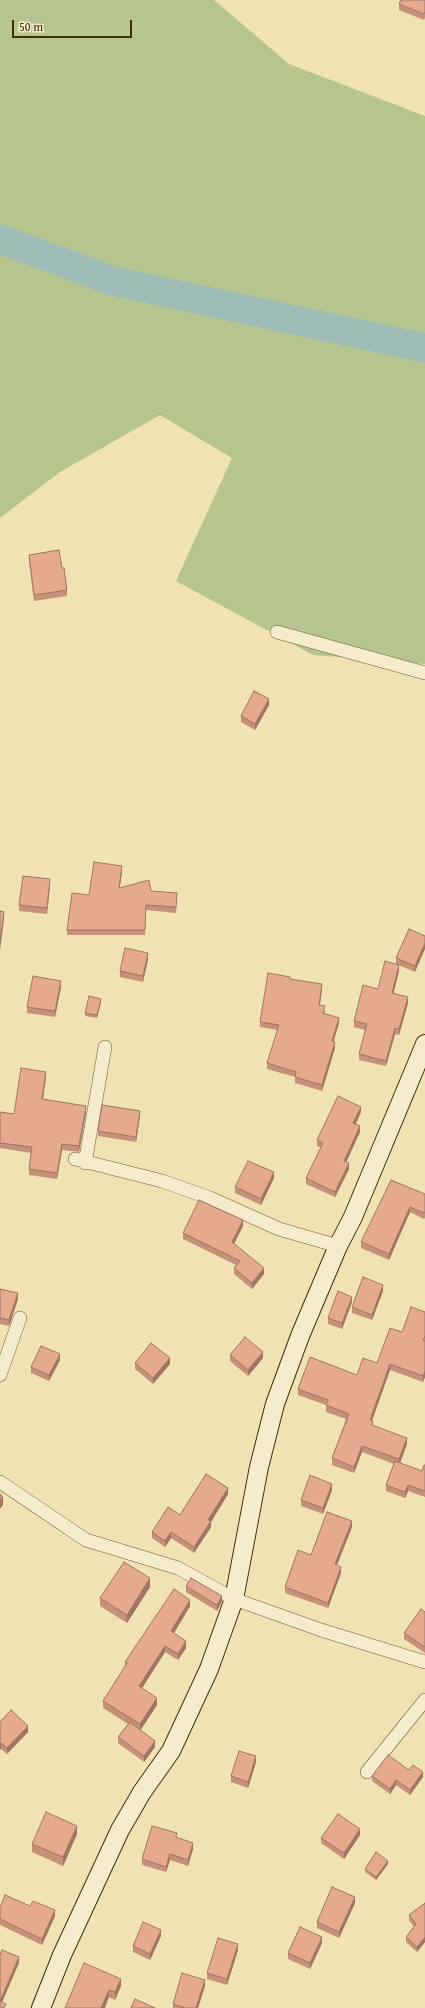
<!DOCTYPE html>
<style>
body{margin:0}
#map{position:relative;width:425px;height:2008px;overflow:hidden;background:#f0e2b3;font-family:"Gentium Book Plus",serif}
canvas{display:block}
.scale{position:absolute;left:12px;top:20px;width:120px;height:18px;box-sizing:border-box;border:2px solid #432c08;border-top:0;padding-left:5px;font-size:12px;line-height:14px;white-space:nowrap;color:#432c08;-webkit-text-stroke:3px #f5ecce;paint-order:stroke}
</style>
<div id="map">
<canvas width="425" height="2008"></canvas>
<div class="scale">50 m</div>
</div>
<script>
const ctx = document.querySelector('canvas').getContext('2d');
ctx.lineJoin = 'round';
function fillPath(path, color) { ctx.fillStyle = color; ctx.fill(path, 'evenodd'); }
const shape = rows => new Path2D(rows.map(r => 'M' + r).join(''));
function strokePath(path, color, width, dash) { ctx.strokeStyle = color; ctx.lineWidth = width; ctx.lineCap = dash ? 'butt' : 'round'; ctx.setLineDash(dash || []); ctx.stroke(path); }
fillPath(shape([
 [0,0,214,0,289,64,425,116,425,664,313,655,176,581,232,458,160,415,60,472,0,518]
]), '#b6c48f');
strokePath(shape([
 [0,239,113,281,425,348]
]), '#9dbcb6', 29);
const street = shape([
 [277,632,425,673],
 [75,1159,162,1181,210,1198,279,1229,338,1246],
 [85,1163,105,1047],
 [0,1375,20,1318],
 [0,1482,86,1540,178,1568,234,1599,321,1630,425,1662],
 [367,1772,425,1700]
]);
const secondary = shape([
 [41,2008,62,1955,120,1830,142,1792,171,1751,209,1669,234,1599,259,1467,275,1404,300,1336,338,1246,353,1217,425,1044]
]);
strokePath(street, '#6e5a33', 14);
strokePath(secondary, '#432c08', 20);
strokePath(street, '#f5ecce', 13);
strokePath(secondary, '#f5ecce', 18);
fillPath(shape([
 [425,0,425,18,424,20,399,10,399,4],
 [29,555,62,568,67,590,67,596,34,601,29,561],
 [269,705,255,730,241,722,241,716],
 [122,872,119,888,151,891,177,898,176,913,146,910,145,935,67,935,67,930,89,895],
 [50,885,47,914,19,911,19,905],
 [425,936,415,972,396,964,396,958],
 [148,959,143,982,120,977,120,971],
 [399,971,393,994,408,1003,399,1035,395,1034,386,1066,359,1060,359,1054,365,1030,354,1027,354,1021,378,989],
 [290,979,322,989,320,1005,325,1011,324,1014,339,1023,333,1042,335,1048,322,1091,295,1083,295,1077,267,1069,267,1063,277,1030,260,1027,260,1022],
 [61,987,55,1017,27,1013,27,1007],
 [101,1002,97,1018,85,1016,85,1013],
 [46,1077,43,1100,86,1112,79,1152,62,1150,57,1179,29,1175,29,1169,31,1153,0,1148,0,1112,14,1114],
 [361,1112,356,1124,360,1132,346,1162,349,1169,335,1197,306,1184,306,1178,321,1148,317,1146,317,1140],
 [140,1116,136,1142,98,1136,98,1131],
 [274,1178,261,1205,235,1193,235,1187],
 [425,1194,425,1218,424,1219,410,1212,389,1260,361,1248,361,1242],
 [243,1226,234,1243,264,1274,252,1289,234,1274,234,1268,236,1265,183,1239,183,1233],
 [0,1289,18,1299,9,1326,0,1324],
 [383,1291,372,1320,352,1313,352,1307],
 [352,1302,342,1329,328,1324,328,1318],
 [425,1312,425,1377,423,1382,390,1370,372,1421,373,1425,407,1444,400,1463,422,1471,425,1465,425,1497,408,1491,405,1498,386,1491,386,1485,394,1464,362,1452,354,1473,332,1465,332,1458,346,1419,326,1412,326,1405,298,1395,298,1389,357,1375,377,1363,402,1332],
 [230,1355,263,1358,248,1376,230,1361],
 [60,1360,49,1381,31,1373,31,1367],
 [135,1363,170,1364,153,1384,135,1369],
 [332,1490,323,1514,301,1506,301,1500],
 [228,1494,211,1522,211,1527,194,1553,171,1538,165,1547,152,1538,152,1532,180,1515],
 [352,1527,337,1565,341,1573,328,1608,285,1593,285,1587,311,1555],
 [186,1586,222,1601,217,1611,186,1592],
 [150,1587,127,1623,100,1606,100,1598],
 [190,1606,174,1633,186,1648,178,1660,165,1652,142,1688,157,1705,140,1730,155,1747,144,1762,118,1743,118,1737,128,1724,103,1708,103,1701,125,1667,125,1662],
 [425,1612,425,1653,404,1639,404,1633],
 [0,1722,28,1732,7,1754,1,1749,0,1750],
 [256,1762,248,1788,231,1782,231,1776],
 [409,1770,423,1777,410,1795,396,1785,390,1794,372,1781,372,1776],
 [77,1834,63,1866,32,1852,32,1844],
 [360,1835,344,1859,321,1843,321,1838],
 [177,1838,193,1849,188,1866,170,1860,166,1872,142,1865,142,1859],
 [388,1864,376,1880,365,1872,365,1869],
 [355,1903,339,1938,317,1928,317,1922],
 [425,1903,425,1942,417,1952,406,1942,406,1937,414,1927,409,1920,409,1915],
 [30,1906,55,1916,42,1945,0,1925,0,1908],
 [161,1936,150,1960,133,1952,133,1946],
 [322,1943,310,1969,288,1959,288,1953],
 [238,1950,227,1985,207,1979,207,1973],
 [84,1963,121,1986,115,2000,109,1997],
 [205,1986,198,2008,173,2008,173,2004]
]), '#c59179');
fillPath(shape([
 [269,699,269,705,255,730,255,724],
 [122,866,122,872,119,894,119,888],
 [50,879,50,885,47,914,47,908],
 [4,912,4,919,0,950,0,943],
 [425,943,425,949,415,972,415,966],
 [148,953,148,959,143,982,143,976],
 [399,965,399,971,392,999,392,993],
 [61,981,61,987,55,1017,55,1011],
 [322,984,322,989,319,1010,319,1005],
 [408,997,408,1003,399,1035,399,1029],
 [101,999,101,1002,97,1018,97,1015],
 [339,1018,339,1023,332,1047,332,1041],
 [395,1028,395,1034,386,1066,386,1061],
 [335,1042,335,1048,322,1091,322,1085],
 [46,1072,46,1077,42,1105,42,1099],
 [86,1106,86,1112,79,1152,79,1146],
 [361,1107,361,1112,353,1129,353,1123],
 [140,1111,140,1116,136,1142,136,1137],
 [360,1126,360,1132,344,1167,344,1161],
 [62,1144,62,1150,57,1179,57,1173],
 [349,1163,349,1169,335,1197,335,1192],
 [274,1172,274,1178,261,1205,261,1199],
 [410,1207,410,1212,389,1260,389,1254],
 [243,1220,243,1226,232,1248,232,1242],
 [264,1268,264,1274,252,1289,252,1283],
 [383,1285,383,1291,372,1320,372,1315],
 [18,1293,18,1299,9,1326,9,1320],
 [352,1297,352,1302,342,1329,342,1323],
 [263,1352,263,1358,248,1376,248,1370],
 [60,1354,60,1360,49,1381,49,1375],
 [170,1358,170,1364,153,1384,153,1378],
 [390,1364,390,1370,370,1426,370,1420],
 [425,1371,425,1377,423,1382,423,1376],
 [407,1438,407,1444,399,1466,399,1459],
 [362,1446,362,1452,354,1473,354,1467],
 [332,1484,332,1490,323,1514,323,1508],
 [408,1485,408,1491,405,1498,405,1492],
 [228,1488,228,1494,211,1522,211,1527,194,1553,194,1547,208,1520],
 [3,1497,3,1505,0,1509,0,1500],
 [352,1521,352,1527,335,1570,335,1564],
 [171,1532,171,1538,165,1547,165,1541],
 [341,1567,341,1573,328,1608,328,1603],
 [150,1578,150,1587,127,1623,127,1615],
 [222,1596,222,1601,217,1611,217,1605],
 [190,1600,190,1606,171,1638,171,1631],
 [186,1641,186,1648,178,1660,178,1654],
 [165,1646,165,1652,139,1693,139,1686],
 [157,1698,157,1705,140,1731,140,1724],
 [28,1726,28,1732,7,1754,7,1748],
 [155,1741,155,1747,144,1762,144,1756],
 [1,1743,1,1749,0,1750,0,1744],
 [256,1756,256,1762,248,1788,248,1782],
 [423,1772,423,1777,410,1795,410,1790],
 [396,1780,396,1785,390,1794,390,1789],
 [77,1826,77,1834,63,1866,63,1857],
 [360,1829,360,1835,344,1859,344,1853],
 [193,1843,193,1849,188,1866,188,1860],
 [170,1854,170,1860,166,1872,166,1867],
 [388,1861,388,1864,376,1880,376,1877],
 [355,1897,355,1903,339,1938,339,1932],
 [55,1910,55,1916,42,1945,42,1939],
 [161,1930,161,1936,150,1960,150,1954],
 [322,1937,322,1943,310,1969,310,1963],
 [425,1937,425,1942,417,1952,417,1947],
 [238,1944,238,1950,227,1985,227,1979],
 [19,1957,19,1963,0,2007,0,2001],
 [121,1979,121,1986,115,2000,115,1992],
 [205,1980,205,1986,198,2008,196,2008],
 [109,1990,109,1997,105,2008,101,2008]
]), '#a07663');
const building = shape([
 [401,0,425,0,425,12,424,14,399,4,401,0],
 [59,550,62,568,64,568,67,590,34,595,29,555,59,550],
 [254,691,269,699,255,724,241,716,254,691],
 [94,862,122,866,119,888,149,880,151,891,177,893,176,907,146,905,145,930,67,930,72,893,89,895,94,862],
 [23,876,50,879,47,908,19,905,23,876],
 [0,911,4,912,0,943,0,911],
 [409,929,425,936,425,943,415,966,396,958,409,929],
 [125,948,148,953,143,976,120,971,125,948],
 [385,961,399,965,392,993,408,997,399,1029,395,1028,386,1061,359,1054,367,1024,354,1021,363,985,378,989,385,961],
 [268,973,290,977,290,979,322,984,319,1005,325,1006,323,1013,339,1018,332,1041,335,1042,322,1085,295,1077,296,1072,267,1063,279,1025,260,1022,268,973],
 [33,976,61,981,55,1011,27,1007,33,976],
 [89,996,101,999,97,1015,85,1013,89,996],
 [21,1068,46,1072,42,1099,86,1106,79,1146,62,1144,57,1173,29,1169,32,1147,0,1143,0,1112,14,1114,21,1068],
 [338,1096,361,1107,353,1123,360,1126,344,1161,349,1163,335,1192,306,1178,323,1143,317,1140,338,1096],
 [102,1105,140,1111,136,1137,98,1131,102,1105],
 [248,1161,274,1172,261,1199,235,1187,248,1161],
 [391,1180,425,1194,425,1212,424,1213,410,1207,389,1254,361,1242,391,1180],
 [199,1200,243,1220,232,1242,264,1268,252,1283,234,1268,240,1261,183,1233,199,1200],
 [363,1277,383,1285,372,1315,352,1307,363,1277],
 [0,1289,18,1293,9,1320,0,1318,0,1289],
 [338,1291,352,1297,342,1323,328,1318,338,1291],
 [411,1307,425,1312,425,1336,423,1340,425,1341,425,1371,423,1376,390,1364,370,1420,373,1421,372,1425,407,1438,399,1459,362,1446,354,1467,332,1458,349,1414,326,1405,328,1400,298,1389,310,1357,357,1375,363,1358,377,1363,390,1328,402,1332,411,1307],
 [245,1337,263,1352,248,1370,230,1355,245,1337],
 [151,1343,170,1358,153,1378,135,1363,151,1343],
 [41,1346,60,1354,49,1375,31,1367,41,1346],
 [395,1461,422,1471,424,1465,425,1465,425,1491,408,1485,405,1492,386,1485,395,1461],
 [206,1474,228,1488,208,1520,211,1521,194,1547,171,1532,165,1541,152,1532,168,1507,180,1515,206,1474],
 [310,1475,332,1484,323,1508,301,1500,310,1475],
 [0,1494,3,1497,0,1500,0,1494],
 [327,1512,352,1521,335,1564,341,1567,328,1603,285,1587,298,1550,311,1555,327,1512],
 [124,1562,150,1578,127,1615,100,1598,124,1562],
 [191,1578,222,1596,217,1605,186,1586,191,1578],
 [174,1589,190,1600,171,1631,186,1641,178,1654,165,1646,139,1686,157,1698,140,1724,103,1701,127,1663,125,1662,174,1589],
 [421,1609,425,1612,425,1647,404,1633,421,1609],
 [11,1710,28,1726,7,1748,1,1743,0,1744,0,1722,11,1710],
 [130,1722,155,1741,144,1756,118,1737,130,1722],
 [239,1751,256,1756,248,1782,231,1776,239,1751],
 [388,1755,409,1770,413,1765,423,1772,410,1790,396,1780,390,1789,372,1776,388,1755],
 [46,1812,77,1826,63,1857,32,1844,46,1812],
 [338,1814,360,1829,344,1853,321,1838,338,1814],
 [152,1826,177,1833,176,1837,193,1843,188,1860,170,1854,166,1867,142,1859,152,1826],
 [376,1852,388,1861,376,1877,365,1869,376,1852],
 [332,1887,355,1897,339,1932,317,1922,332,1887],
 [5,1895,30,1906,33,1901,55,1910,42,1939,0,1919,0,1908,5,1895],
 [425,1903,425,1937,417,1947,406,1937,416,1924,409,1915,425,1903],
 [143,1922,161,1930,150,1954,133,1946,143,1922],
 [300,1927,322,1937,310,1963,288,1953,300,1927],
 [218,1938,238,1944,227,1979,207,1973,218,1938],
 [2,1950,19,1957,0,2001,0,1954,2,1950],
 [84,1963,121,1979,115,1992,109,1990,101,2008,65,2008,84,1963],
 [182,1973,205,1980,196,2008,185,2008,173,2004,182,1973],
 [135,1999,155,2008,131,2008,135,1999],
 [0,2001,6,2004,4,2008,0,2008,0,2001]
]);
fillPath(building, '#e5a98d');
strokePath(building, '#a07663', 1);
</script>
